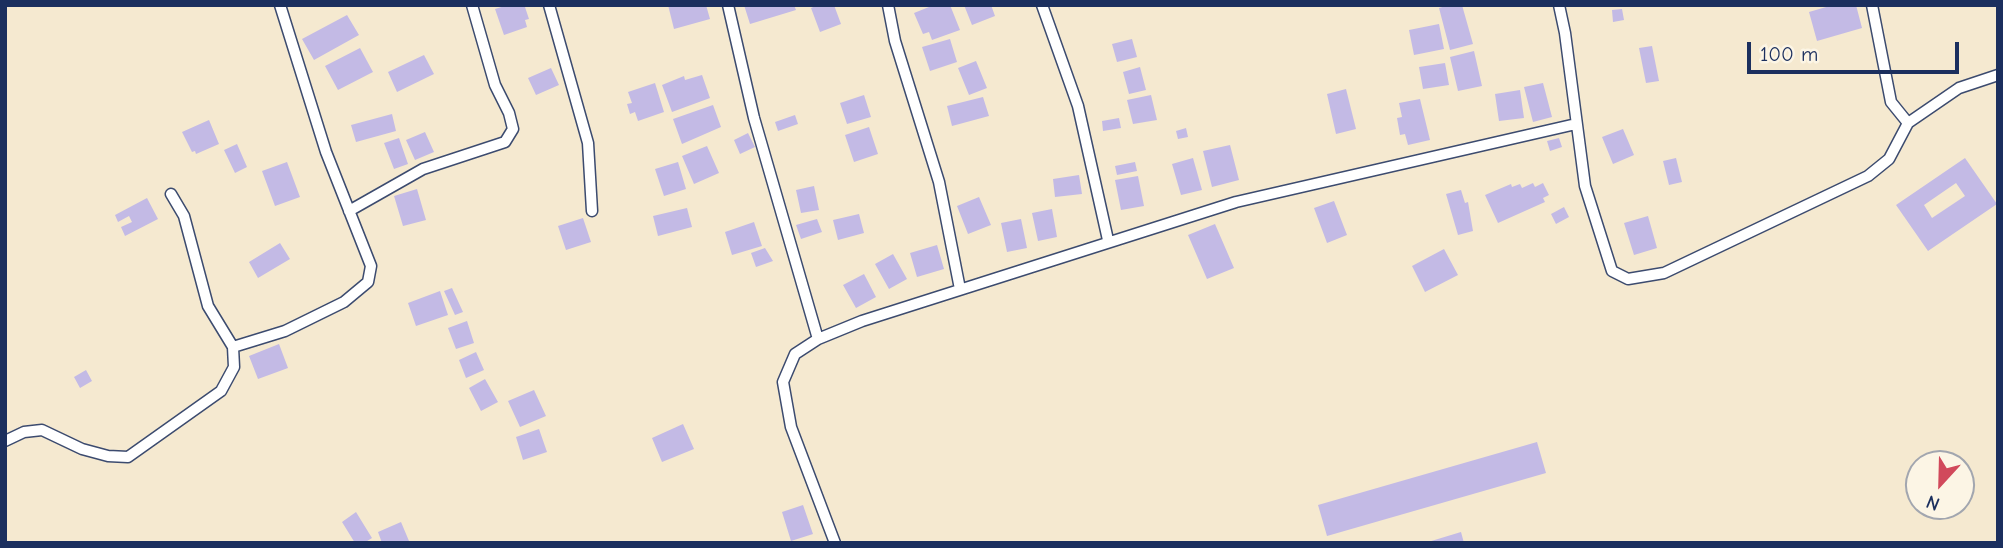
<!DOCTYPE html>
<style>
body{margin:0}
#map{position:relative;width:2003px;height:548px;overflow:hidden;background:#f5e9d0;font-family:"Comic Neue",sans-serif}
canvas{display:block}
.frame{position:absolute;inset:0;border:7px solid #1b2f5e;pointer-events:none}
.north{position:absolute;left:1905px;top:450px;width:70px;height:70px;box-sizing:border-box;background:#fcf5e5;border:2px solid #a2a6af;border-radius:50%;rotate:202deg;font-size:19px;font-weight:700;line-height:28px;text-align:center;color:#1b2f5e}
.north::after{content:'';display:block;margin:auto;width:24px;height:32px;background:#d1495b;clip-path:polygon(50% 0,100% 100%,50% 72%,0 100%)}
.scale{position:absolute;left:1747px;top:42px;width:212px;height:32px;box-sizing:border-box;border:4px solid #1b2f5e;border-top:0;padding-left:9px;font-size:21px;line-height:24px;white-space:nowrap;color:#1b2f5e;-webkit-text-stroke:5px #fcf5e5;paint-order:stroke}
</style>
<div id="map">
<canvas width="2003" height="548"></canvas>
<div class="frame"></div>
<div class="north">N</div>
<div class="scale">100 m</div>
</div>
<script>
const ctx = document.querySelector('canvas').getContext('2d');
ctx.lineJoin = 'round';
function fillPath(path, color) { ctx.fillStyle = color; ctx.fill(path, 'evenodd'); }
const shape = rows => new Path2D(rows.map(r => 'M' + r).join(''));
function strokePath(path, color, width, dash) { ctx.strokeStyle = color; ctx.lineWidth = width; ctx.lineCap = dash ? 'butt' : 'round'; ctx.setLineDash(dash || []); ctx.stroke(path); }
fillPath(shape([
 [508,5,525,7,529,19,525,20,527,27,504,35,495,9],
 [668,5,706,5,710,19,674,29],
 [744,5,794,5,796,10,750,24],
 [818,5,834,5,841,24,820,32,811,8],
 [934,5,950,5,960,30,932,40,929,32,923,34,914,13],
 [964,5,991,5,995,16,972,25],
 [1449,5,1462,5,1473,44,1450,50,1439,8],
 [1833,5,1856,5,1862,28,1817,41,1809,12],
 [1622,9,1624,20,1613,22,1612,10],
 [347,15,359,35,314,60,302,39],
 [1439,24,1444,49,1414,55,1409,30],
 [950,39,957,62,930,71,922,47],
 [1132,39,1137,57,1117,62,1112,44],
 [1652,46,1659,81,1646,83,1639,48],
 [360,48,373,72,338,90,325,66],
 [1474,51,1482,86,1458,91,1450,57],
 [424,55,434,74,397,92,388,72],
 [976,61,987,88,969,95,958,68],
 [1445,63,1449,85,1423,89,1419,67],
 [1140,67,1146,90,1129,94,1123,72],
 [551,68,559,85,536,95,528,78],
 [702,75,710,98,672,112,662,85,684,76,685,80],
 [655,83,664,112,638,121,635,112,630,114,627,104,632,103,628,92],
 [1543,83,1552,117,1533,122,1524,87],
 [1346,89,1356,129,1336,134,1327,94],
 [1520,90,1524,118,1499,121,1495,94],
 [864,95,871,117,847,124,840,103],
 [1151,95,1157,120,1133,124,1127,100],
 [983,97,989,116,952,126,947,106],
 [1420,99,1430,140,1408,145,1405,134,1400,135,1397,118,1402,117,1399,103],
 [713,105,721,127,682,144,673,119],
 [392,114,396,131,356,142,351,125],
 [795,115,798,124,778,131,775,122],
 [1119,118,1121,128,1103,131,1102,121],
 [209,120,219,144,196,154,195,151,192,152,182,132],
 [869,127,878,154,854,162,845,135],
 [1186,128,1188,137,1178,139,1176,131],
 [1623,129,1634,155,1613,164,1602,137],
 [425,132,434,152,415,160,406,140],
 [748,133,755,147,740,154,734,140],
 [399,138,408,164,394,169,384,143],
 [1559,138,1562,147,1550,151,1547,141],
 [237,144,247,167,235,173,224,150],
 [1230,145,1239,180,1212,187,1203,151],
 [707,146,719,173,694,184,682,156],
 [1193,158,1202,190,1181,195,1172,164],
 [1676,158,1682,182,1669,185,1663,161],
 [1965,158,1997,204,1928,251,1896,205],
 [1956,183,1965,196,1932,218,1924,205],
 [287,162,300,197,275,206,262,171],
 [678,162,686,189,664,196,655,169],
 [1135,162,1137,171,1117,175,1115,166],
 [1079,175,1082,194,1055,197,1053,179],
 [1138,176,1144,206,1121,210,1115,180],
 [1533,183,1535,187,1543,183,1549,195,1543,198,1545,202,1498,223,1485,195,1511,184,1512,187,1520,184,1522,188],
 [814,186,819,210,801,213,796,190],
 [417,189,426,220,403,226,394,196],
 [1461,190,1465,203,1468,202,1473,231,1458,235,1446,194],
 [979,197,991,225,968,234,957,206],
 [147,198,158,219,125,236,121,227,132,222,129,216,118,222,115,215],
 [1334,201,1347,235,1327,243,1314,208],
 [1564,207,1569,217,1556,224,1551,214],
 [687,208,692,227,658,236,653,216],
 [1052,209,1057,237,1038,241,1032,213],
 [859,214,864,233,838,240,833,220],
 [1648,216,1657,248,1634,255,1624,223],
 [583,218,591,242,566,250,558,226],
 [817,219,822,232,801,239,796,225],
 [1021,219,1027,248,1007,252,1001,223],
 [754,222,762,246,732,255,725,232],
 [1215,224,1234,268,1207,279,1188,235],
 [280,243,290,259,258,278,249,262],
 [937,245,944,269,917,277,910,253],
 [765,248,773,261,756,267,751,253],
 [1444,249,1458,275,1425,292,1412,266],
 [893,254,907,279,889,289,875,264],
 [864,274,876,297,856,308,843,285],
 [452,288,463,312,455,315,444,291],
 [440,291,448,315,416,326,408,303],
 [467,321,474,343,456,349,448,328],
 [279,344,288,368,258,379,249,356],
 [476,352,484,370,466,378,459,360],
 [86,370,92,381,80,388,74,377],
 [485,379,498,402,481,411,469,388],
 [534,390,546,416,520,427,508,401],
 [683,424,694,449,662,462,652,438],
 [539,429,547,452,523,460,516,437],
 [1537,442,1546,473,1327,536,1318,505],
 [803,505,813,534,791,541,782,512],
 [356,512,372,538,364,543,355,543,342,522],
 [401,522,409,541,382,543,378,532],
 [1461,532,1464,543,1428,543,1428,542]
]), '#c3bae5');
const street = shape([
 [549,5,588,143,592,211],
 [728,5,754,118,818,339],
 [888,5,895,41,939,182,960,289],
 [1042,5,1078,106,1108,240],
 [1559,5,1565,33,1585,186,1612,271,1628,279,1664,273,1868,176,1889,159,1908,123,1959,88,1998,75],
 [1872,5,1891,102,1908,123],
 [349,211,423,169,505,142,513,129,509,113,495,85,472,5],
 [233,347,285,331,344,302,368,282,371,266,326,152,280,5],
 [5,441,24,432,42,430,82,449,108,456,128,457,221,391,234,367,233,347,208,306,184,216,171,194],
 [835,543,791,427,783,382,795,354,818,339,862,321,1236,202,1576,124]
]);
strokePath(street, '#3c4b6f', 13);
strokePath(street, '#fff', 10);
</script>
